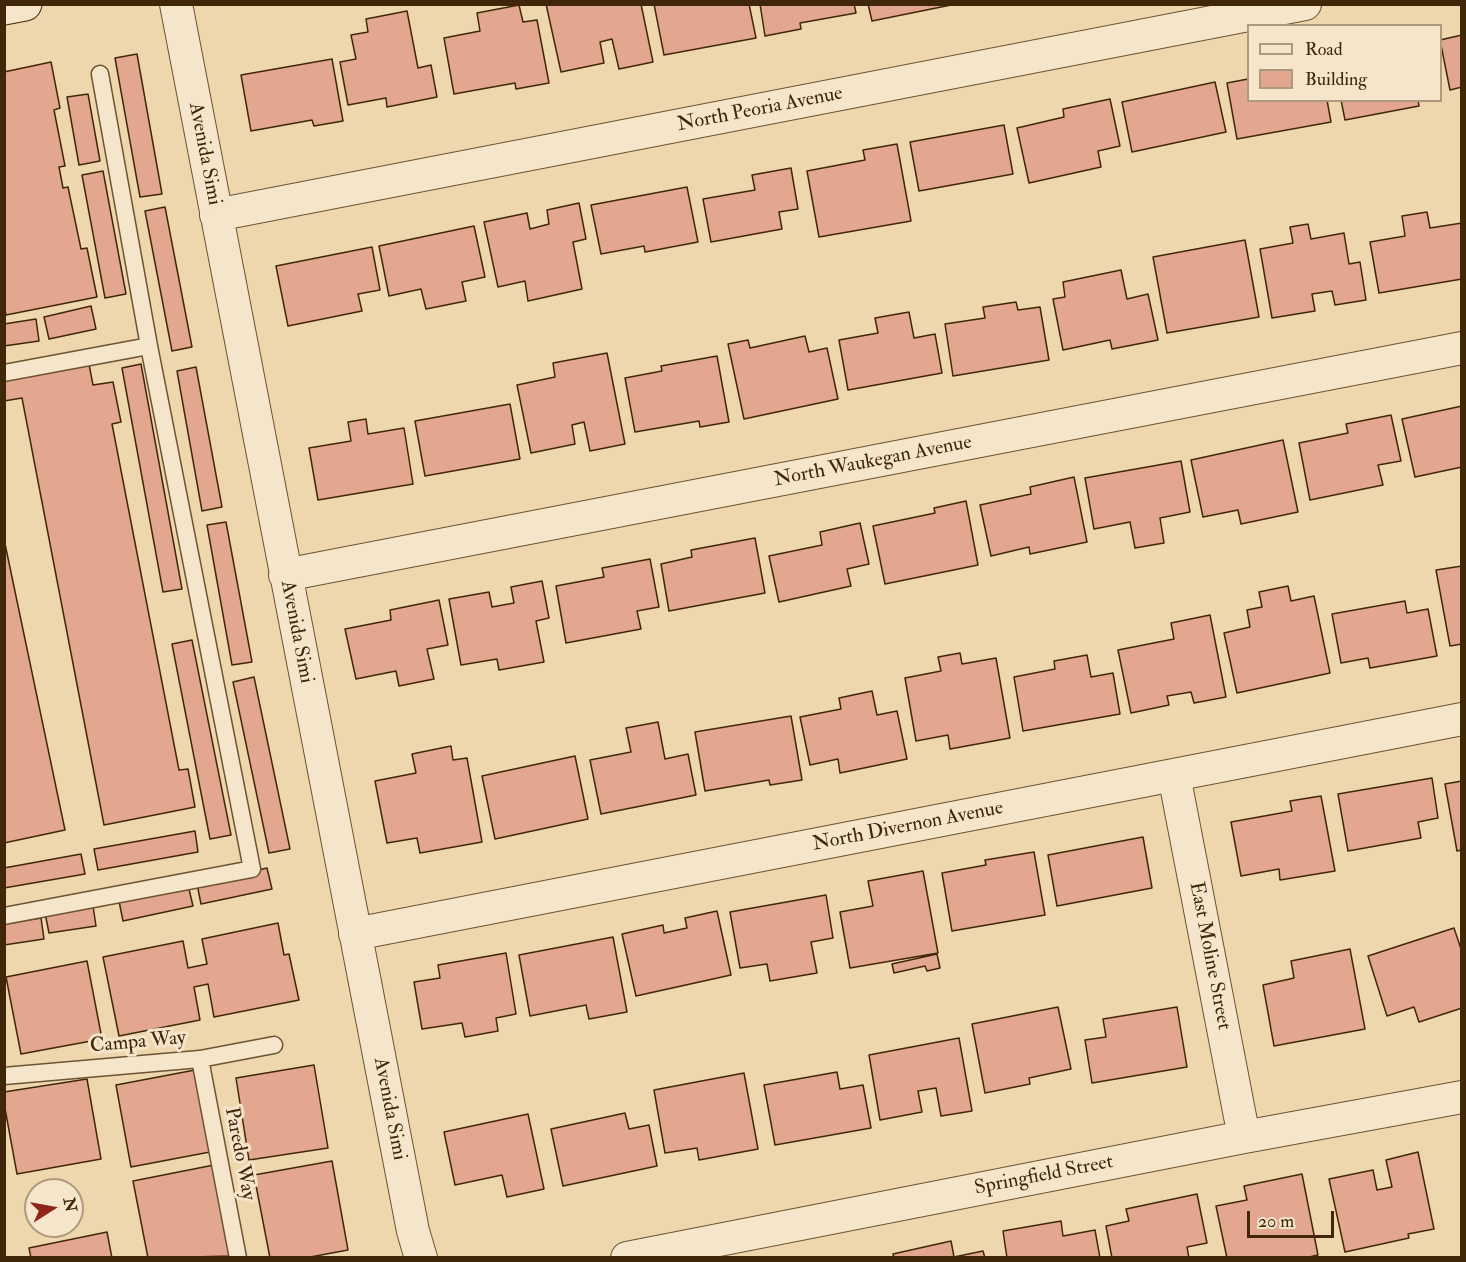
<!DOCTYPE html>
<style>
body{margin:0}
#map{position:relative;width:1466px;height:1262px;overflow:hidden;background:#efd7ad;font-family:"IM FELL Double Pica",serif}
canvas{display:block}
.frame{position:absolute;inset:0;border:6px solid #412709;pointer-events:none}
.legend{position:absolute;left:1247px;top:24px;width:195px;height:78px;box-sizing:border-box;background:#f5e5ca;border:2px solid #ad997d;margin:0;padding:8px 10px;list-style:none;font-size:18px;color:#412709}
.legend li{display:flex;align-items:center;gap:12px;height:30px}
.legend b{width:30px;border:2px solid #ad997d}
.north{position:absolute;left:24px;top:1178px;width:60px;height:60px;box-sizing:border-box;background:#f5e5ca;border:2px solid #ad997d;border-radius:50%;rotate:79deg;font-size:16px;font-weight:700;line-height:24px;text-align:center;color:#412709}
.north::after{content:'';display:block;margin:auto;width:21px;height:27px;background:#8f2418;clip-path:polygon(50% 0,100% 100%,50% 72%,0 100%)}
.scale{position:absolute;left:1247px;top:1211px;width:87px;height:27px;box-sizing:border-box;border:3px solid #412709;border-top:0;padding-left:8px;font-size:18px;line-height:21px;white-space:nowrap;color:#412709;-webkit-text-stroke:4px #f5e5ca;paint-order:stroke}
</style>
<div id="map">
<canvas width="1466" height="1262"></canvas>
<div class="frame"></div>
<ul class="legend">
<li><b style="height:8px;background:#f5e5ca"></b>Road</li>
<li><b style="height:16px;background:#e3a78f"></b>Building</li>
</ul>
<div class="north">N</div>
<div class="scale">20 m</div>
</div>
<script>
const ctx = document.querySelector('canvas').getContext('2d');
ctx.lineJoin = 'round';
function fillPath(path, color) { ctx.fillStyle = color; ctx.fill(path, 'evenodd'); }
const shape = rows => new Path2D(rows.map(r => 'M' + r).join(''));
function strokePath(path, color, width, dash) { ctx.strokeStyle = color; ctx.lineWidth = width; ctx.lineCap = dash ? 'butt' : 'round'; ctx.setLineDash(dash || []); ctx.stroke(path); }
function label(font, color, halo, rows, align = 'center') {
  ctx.font = font + ' "IM FELL Double Pica",serif'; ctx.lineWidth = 6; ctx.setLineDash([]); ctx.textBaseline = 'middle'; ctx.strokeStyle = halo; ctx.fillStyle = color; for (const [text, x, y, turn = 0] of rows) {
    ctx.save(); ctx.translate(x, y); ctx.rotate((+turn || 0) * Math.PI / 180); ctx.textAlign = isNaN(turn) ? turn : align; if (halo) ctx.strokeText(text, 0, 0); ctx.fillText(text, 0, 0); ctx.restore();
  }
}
const building = shape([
 [546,4,641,4,653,62,619,69,612,39,600,42,604,63,561,72,546,4],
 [654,4,749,4,756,38,664,55,654,4],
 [760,4,854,4,856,13,800,23,801,29,765,36,760,4],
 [868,4,956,4,872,21,868,4],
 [519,5,523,22,537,20,549,83,516,89,515,83,454,94,444,38,480,31,477,13,519,5],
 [407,11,418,68,431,65,437,97,387,107,386,98,348,105,340,62,356,59,351,35,368,32,366,19,407,11],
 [1462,35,1462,87,1450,90,1440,40,1462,35],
 [137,54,162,194,140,197,115,58,137,54],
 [332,59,343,121,314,126,312,120,251,131,241,75,332,59],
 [51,62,60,108,54,110,65,166,59,167,63,188,68,187,81,249,87,248,97,297,6,315,4,306,4,72,51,62],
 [1248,79,1248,100,1327,100,1331,122,1237,139,1227,83,1248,79],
 [1215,82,1226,132,1132,152,1122,102,1215,82],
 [88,94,100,161,79,165,67,97,88,94],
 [1110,99,1120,146,1098,151,1101,167,1029,183,1017,128,1064,117,1063,109,1110,99],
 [1341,100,1418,100,1419,106,1345,120,1341,100],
 [1004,125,1013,174,919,191,910,142,1004,125],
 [897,144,911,221,819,237,807,171,865,160,863,150,897,144],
 [791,168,798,209,779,212,782,229,711,242,703,199,755,190,752,175,791,168],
 [103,171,126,294,105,298,82,175,103,171],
 [687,187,698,242,645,252,644,246,601,254,591,205,687,187],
 [579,203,586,239,573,242,582,289,528,301,525,281,498,287,484,222,527,213,530,229,549,224,547,210,579,203],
 [165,207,192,347,172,351,145,211,165,207],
 [1427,212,1430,228,1462,223,1462,279,1379,293,1370,242,1405,236,1402,216,1427,212],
 [1308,224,1311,239,1344,233,1349,264,1360,262,1366,300,1335,305,1332,291,1312,294,1315,311,1272,318,1260,249,1293,243,1290,227,1308,224],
 [474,226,485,277,462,282,466,301,426,309,421,289,389,296,379,246,474,226],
 [1245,240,1259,317,1167,333,1153,257,1245,240],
 [372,247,380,290,358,294,362,311,288,326,276,266,372,247],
 [1121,270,1127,299,1148,294,1158,340,1112,349,1110,340,1063,350,1053,299,1065,297,1063,282,1121,270],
 [1016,302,1018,310,1040,307,1049,360,953,376,945,324,985,318,983,307,1016,302],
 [91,306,96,329,49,339,44,317,91,306],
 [909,312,914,338,935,334,942,373,848,390,839,340,878,333,875,318,909,312],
 [36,319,39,341,4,346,4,324,36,319],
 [805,336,809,352,827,348,838,399,744,419,728,344,748,340,750,348,805,336],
 [607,353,625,444,590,451,584,422,572,425,575,444,531,453,517,385,555,377,553,363,607,353],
 [717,356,729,422,700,427,699,421,635,432,625,378,662,371,661,366,717,356],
 [89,364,93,385,113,382,121,422,112,424,179,770,188,769,195,807,104,825,22,398,4,401,4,381,89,364],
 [141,364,182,589,163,592,122,368,141,364],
 [196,367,222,507,202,511,177,371,196,367],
 [510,404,520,459,425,476,415,421,510,404],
 [1462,406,1462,467,1415,477,1402,419,1462,406],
 [1391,415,1401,461,1378,465,1383,485,1310,500,1299,443,1348,433,1346,424,1391,415],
 [366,419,368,434,404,428,413,484,318,500,309,448,351,441,348,422,366,419],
 [1283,440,1298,512,1241,524,1238,510,1203,517,1191,460,1283,440],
 [1181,461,1190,512,1160,518,1164,543,1135,548,1130,522,1094,529,1085,478,1181,461],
 [1074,477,1087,542,1030,554,1029,547,991,556,980,505,1031,494,1030,487,1074,477],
 [966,501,978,565,885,584,873,526,935,513,934,508,966,501],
 [226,522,252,662,232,665,207,525,226,522],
 [860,523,869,564,847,569,851,586,779,602,769,556,822,545,820,532,860,523],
 [755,538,765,593,669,611,661,564,692,557,691,550,755,538],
 [4,539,65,830,4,843,4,539],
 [650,559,659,607,637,611,641,629,566,643,556,586,604,577,602,568,650,559],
 [1462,566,1462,644,1450,646,1436,570,1462,566],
 [542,581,549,618,536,621,544,662,499,670,497,659,461,665,449,599,489,592,492,607,514,603,511,587,542,581],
 [1288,586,1291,601,1314,596,1330,673,1237,693,1224,633,1250,627,1247,610,1262,607,1259,592,1288,586],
 [439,600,448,645,427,649,434,679,399,686,396,671,356,679,345,629,391,620,390,610,439,600],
 [1405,601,1407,613,1428,609,1437,656,1370,668,1368,658,1341,663,1332,614,1405,601],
 [1210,615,1226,697,1194,703,1191,692,1167,696,1169,705,1131,713,1118,650,1174,639,1171,623,1210,615],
 [192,640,231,835,210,839,172,644,192,640],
 [960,653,962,664,996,658,1010,738,950,749,948,735,916,741,905,678,941,671,938,657,960,653],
 [1087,655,1091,677,1113,673,1120,714,1023,731,1014,677,1055,669,1054,661,1087,655],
 [254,677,290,849,269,853,233,682,254,677],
 [872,691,877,715,897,711,907,759,840,773,838,759,810,765,800,717,841,709,839,698,872,691],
 [791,716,802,780,770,785,769,780,705,791,695,732,791,716],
 [658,722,665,759,688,754,696,795,601,814,590,760,631,752,626,728,658,722],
 [451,746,453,760,467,758,482,842,420,853,417,838,387,843,375,781,416,773,412,754,451,746],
 [575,756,588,819,495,839,482,776,575,756],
 [1432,778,1438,818,1418,822,1421,838,1348,851,1338,794,1432,778],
 [1462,781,1462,850,1457,851,1445,784,1462,781],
 [1321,796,1335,871,1280,880,1279,869,1241,876,1231,822,1292,811,1290,801,1321,796],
 [195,831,198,852,98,870,94,849,195,831],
 [1143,837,1152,888,1057,906,1048,855,1143,837],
 [1034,852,1045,915,952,931,942,873,986,865,985,860,1034,852],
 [81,854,85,874,4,888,4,868,81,854],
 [267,868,272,889,201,904,197,884,267,868],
 [923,871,938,953,850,968,840,912,873,906,868,881,923,871],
 [188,885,193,906,123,921,119,901,188,885],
 [826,895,833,938,811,942,817,973,770,981,767,964,740,968,730,912,826,895],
 [93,906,96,926,49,933,45,913,93,906],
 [717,911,731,975,636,996,622,934,663,925,664,933,687,928,685,918,717,911],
 [41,918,44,939,4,945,4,924,41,918],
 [278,923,284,955,289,954,299,1000,214,1017,208,984,194,987,200,1020,119,1036,103,957,183,941,188,968,207,964,202,939,278,923],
 [1454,928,1462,952,1462,1008,1419,1022,1414,1007,1387,1016,1368,956,1454,928],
 [613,937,627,1012,589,1019,586,1005,530,1016,519,955,613,937],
 [1350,949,1365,1029,1274,1046,1263,985,1294,978,1291,961,1350,949],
 [506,953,516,1014,496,1018,498,1031,465,1037,462,1023,422,1029,414,982,440,978,438,965,506,953],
 [937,954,940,968,927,971,925,966,894,973,892,964,937,954],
 [87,961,102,1039,21,1054,6,977,87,961],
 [1058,1007,1071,1069,1029,1078,1030,1084,985,1093,972,1024,1058,1007],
 [1177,1007,1187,1067,1092,1083,1085,1040,1106,1037,1103,1019,1177,1007],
 [959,1038,972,1111,941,1116,936,1088,918,1091,922,1112,880,1120,869,1055,959,1038],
 [314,1065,328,1148,249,1160,236,1078,314,1065],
 [195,1070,210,1152,131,1167,116,1085,195,1070],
 [837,1072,840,1089,863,1085,871,1128,775,1145,764,1085,837,1072],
 [744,1073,758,1149,699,1160,697,1148,665,1153,654,1090,744,1073],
 [87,1079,101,1159,17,1174,4,1103,4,1092,87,1079],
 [625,1113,629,1129,649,1125,657,1166,563,1186,551,1129,625,1113],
 [528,1114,544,1189,507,1197,502,1175,455,1185,444,1132,528,1114],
 [1418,1152,1434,1229,1408,1234,1409,1238,1345,1252,1329,1179,1373,1170,1377,1190,1392,1187,1386,1160,1418,1152],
 [332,1161,348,1250,305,1258,270,1258,254,1175,332,1161],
 [214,1165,232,1256,148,1258,133,1181,214,1165],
 [1302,1174,1318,1255,1305,1258,1227,1258,1216,1206,1247,1200,1244,1186,1302,1174],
 [1197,1194,1207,1243,1187,1247,1189,1258,1112,1258,1106,1226,1129,1221,1126,1209,1197,1194],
 [1061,1221,1063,1236,1095,1230,1100,1258,1007,1258,1003,1231,1061,1221],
 [107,1232,112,1258,31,1258,29,1248,107,1232],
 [951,1241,954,1257,983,1251,985,1258,894,1258,893,1254,951,1241]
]);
fillPath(building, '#e3a78f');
strokePath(building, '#412709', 1.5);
const lane = shape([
 [4,373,149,346],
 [4,916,252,869,149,346,100,74],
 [200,1059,238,1258],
 [4,1076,200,1059,274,1045]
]);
const street = shape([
 [176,4,413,1231,421,1258],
 [216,215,1305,4],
 [285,575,1462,348],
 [1174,775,1244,1137],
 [355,934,1462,719],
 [627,1258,1244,1137,1462,1097]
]);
const secondary = shape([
 [4,8,25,4]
]);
strokePath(lane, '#6c5332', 19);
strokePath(street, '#6c5332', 34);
strokePath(secondary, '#412709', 35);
strokePath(lane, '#f5e5ca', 16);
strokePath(street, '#f5e5ca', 32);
strokePath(secondary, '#f5e5ca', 33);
label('20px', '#412709', '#f5e5ca', [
 ["North Peoria Avenue",760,110,-11],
 ["Avenida Simi",204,154,79],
 ["North Waukegan Avenue",873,462,-11],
 ["Avenida Simi",296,632,79],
 ["North Divernon Avenue",908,827,-11],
 ["East Moline Street",1209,956,79],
 ["Campa Way",138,1043,-5],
 ["Avenida Simi",389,1109,79],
 ["Paredo Way",239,1154,79],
 ["Springfield Street",1044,1176,-11]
]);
</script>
